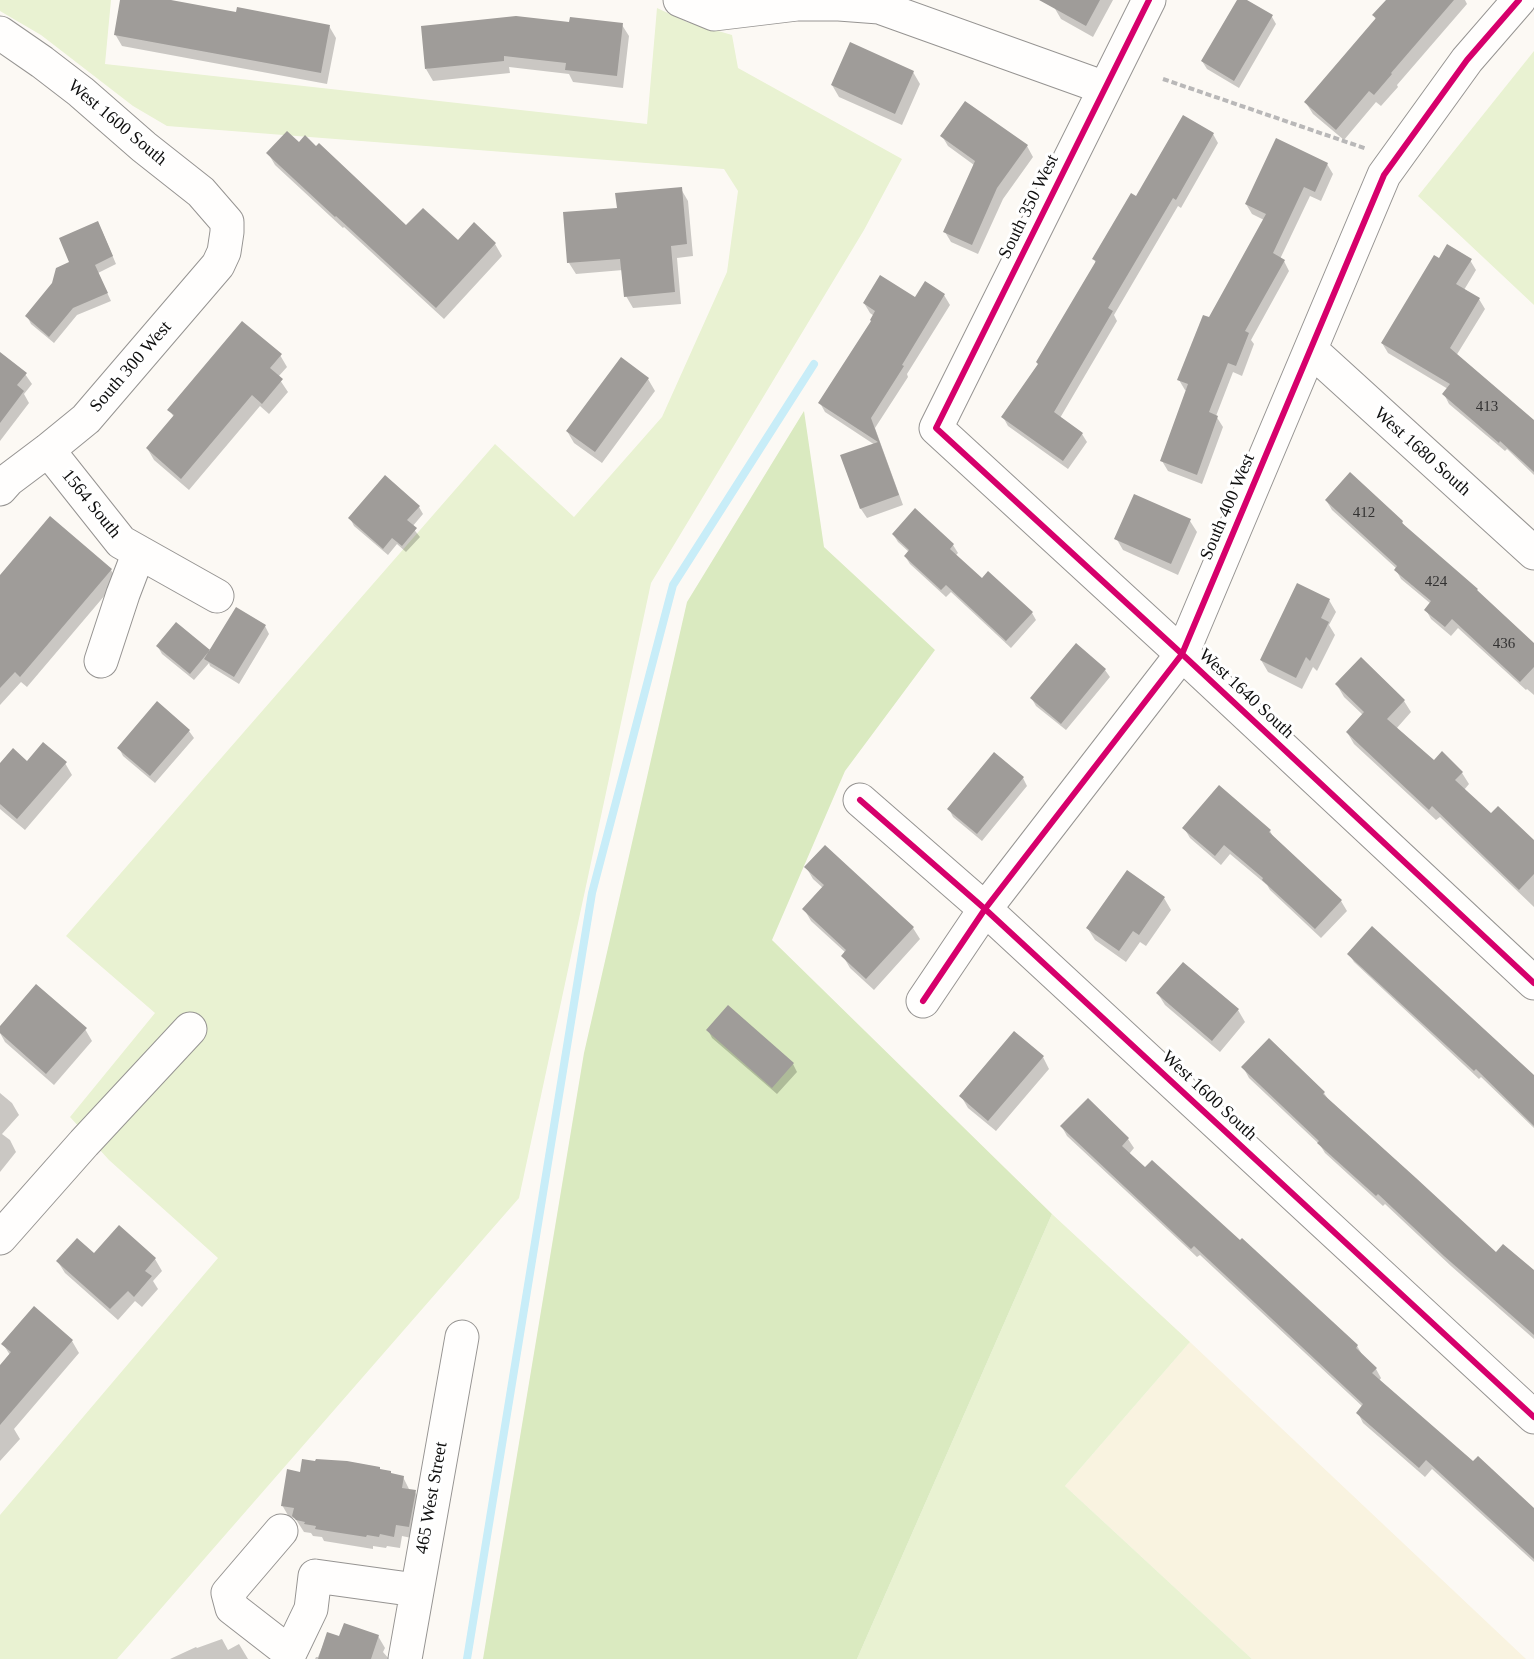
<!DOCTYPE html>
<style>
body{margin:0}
canvas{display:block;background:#fcf9f4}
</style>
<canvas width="1534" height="1659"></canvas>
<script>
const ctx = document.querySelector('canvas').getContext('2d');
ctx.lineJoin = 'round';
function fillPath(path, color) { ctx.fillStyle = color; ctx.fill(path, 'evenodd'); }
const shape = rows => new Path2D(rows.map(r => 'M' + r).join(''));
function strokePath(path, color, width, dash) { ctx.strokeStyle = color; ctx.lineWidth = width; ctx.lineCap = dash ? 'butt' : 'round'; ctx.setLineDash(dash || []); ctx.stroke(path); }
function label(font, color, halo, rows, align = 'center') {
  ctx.font = font + ' "Times New Roman",serif'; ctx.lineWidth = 6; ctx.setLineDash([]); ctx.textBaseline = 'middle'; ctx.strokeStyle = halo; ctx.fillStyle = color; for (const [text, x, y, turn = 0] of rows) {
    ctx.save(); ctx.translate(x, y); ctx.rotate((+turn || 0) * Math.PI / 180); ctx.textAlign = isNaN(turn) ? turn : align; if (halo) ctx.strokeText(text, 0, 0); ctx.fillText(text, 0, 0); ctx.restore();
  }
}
fillPath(shape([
 [1190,1342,1526,1659,1252,1659,1065,1486]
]), '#f9f3e0');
fillPath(shape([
 [0,0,111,0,105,64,647,124,657,8,687,22,732,35,738,68,902,159,864,230,651,583,519,1198,117,1659,0,1659,0,1515,218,1258,109,1160,70,1117,155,1013,66,936,495,444,574,517,662,417,727,272,738,191,724,169,167,126,133,106,41,35,0,11],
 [1534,51,1534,305,1418,196],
 [1052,1214,1190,1342,1065,1486,1252,1659,857,1659]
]), '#e9f2d2');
fillPath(shape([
 [804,411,824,547,935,650,845,771,772,940,1052,1214,857,1659,483,1659,584,1053,687,602]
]), '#daeac0');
fillPath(shape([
 [121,0,163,0,237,14,329,26,336,38,327,84,122,46,115,34],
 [1058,0,1113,0,1093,37,1061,19,1054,7],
 [1238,0,1244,0,1272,17,1276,24,1239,88,1207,69,1202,61],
 [1388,0,1465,0,1467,4,1397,85,1398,87,1381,106,1376,102,1344,140,1313,114,1306,103,1376,20,1374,16],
 [571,24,622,25,629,36,623,88,573,82,569,74,509,67,510,73,433,81,426,69],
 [913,72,920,84,902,125,839,97,832,85],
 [1213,134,1218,143,1181,208,1178,206,1114,315,1117,321,1060,418,1082,434,1087,442,1068,469,1008,426,1003,417,1039,365,1096,264,1094,259,1136,198],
 [942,136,1027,146,1033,157,1003,199,978,254,951,242,945,232,974,165,948,146],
 [299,144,407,227,458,242,474,225,495,244,502,256,444,319,344,227,343,228,275,165,268,153],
 [1327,164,1333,174,1321,201,1310,196,1280,259,1284,261,1289,271,1251,340,1254,344,1242,376,1233,372,1216,416,1223,427,1202,484,1168,471,1162,461,1187,391,1185,390,1179,380,1209,319,1264,220,1252,214,1246,204],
 [681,189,688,201,693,256,677,258,681,304,633,308,626,296,623,270,576,274,569,263,619,209],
 [102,231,116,264,98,273,111,301,77,315,54,343,31,324,27,316,71,262],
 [1439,260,1470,260,1476,270,1464,290,1479,299,1485,309,1456,356,1534,422,1534,475,1507,449,1505,451,1449,404,1444,394,1448,389,1388,353,1382,343],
 [925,283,944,295,950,305,907,374,908,377,875,428,903,505,867,518,861,509,842,456,875,445,825,412,820,403,872,322,874,316,870,313,864,303,915,299],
 [0,354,25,374,32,384,24,394,29,403,0,441],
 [280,355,287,367,278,377,288,392,269,414,260,406,189,490,154,460,147,448,174,417,169,410],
 [621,359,648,379,655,391,602,463,574,443,567,431],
 [1326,500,1402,522,1406,528,1477,590,1481,597,1534,645,1534,695,1527,689,1526,690,1458,628,1451,636,1431,619,1426,610,1431,604,1401,579,1396,570,1397,569,1332,510],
 [419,507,423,514,412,527,420,537,406,552,397,544,388,555,354,526,350,518],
 [916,510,953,545,958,553,955,556,982,580,1032,613,1036,620,1011,648,951,592,946,597,910,564,905,556,909,552,898,542,893,534],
 [1190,521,1197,532,1178,575,1123,550,1116,538],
 [111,570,117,581,27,687,21,682,0,705,0,579],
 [1329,600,1336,612,1329,625,1335,635,1317,671,1313,667,1302,689,1268,672,1261,660],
 [265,626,269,634,239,684,210,666,209,663,194,680,162,654,158,647,208,650],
 [1105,670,1110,677,1066,730,1036,706,1032,699],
 [1337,685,1404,701,1411,712,1396,729,1434,762,1462,773,1469,784,1464,790,1491,815,1534,845,1534,907,1440,817,1436,820,1354,744,1347,732,1363,715,1344,697],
 [189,731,194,738,155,783,123,756,119,748],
 [994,755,1023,778,1027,786,982,841,953,817,949,809],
 [28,763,65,763,72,775,25,830,0,809,0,765],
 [1184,828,1270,831,1275,840,1341,901,1347,911,1321,938,1270,890,1267,885,1230,854,1221,865,1190,838],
 [806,867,913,928,920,939,874,990,850,968,843,956,846,953,811,921,804,909,823,888,813,879],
 [1164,898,1171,910,1146,946,1140,942,1126,962,1095,940,1088,929],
 [1349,954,1534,1077,1534,1128,1481,1077,1479,1079,1354,962],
 [1184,964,1238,1010,1245,1022,1220,1052,1165,1005,1158,994],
 [0,1028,85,1029,92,1041,54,1085,5,1042,0,1033],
 [708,1030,793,1064,797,1072,777,1094,712,1038],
 [1043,1057,1049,1069,996,1131,968,1108,961,1096],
 [1243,1067,1324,1093,1330,1102,1496,1254,1534,1272,1534,1339,1451,1266,1385,1204,1383,1206,1325,1153,1320,1145,1249,1078],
 [0,1093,12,1103,19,1115,2,1134,10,1140,16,1152,0,1172],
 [1062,1127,1128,1139,1134,1148,1129,1154,1357,1346,1363,1356,1376,1369,1381,1378,1379,1381,1473,1463,1534,1512,1534,1562,1432,1469,1425,1477,1363,1423,1358,1413,1363,1407,1200,1255,1197,1257,1067,1136],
 [119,1227,155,1259,162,1271,153,1281,158,1289,142,1307,135,1301,118,1320,65,1273,58,1262,94,1255],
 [34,1308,72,1341,79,1353,14,1429,20,1439,0,1461,0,1367,10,1355,3,1344],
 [381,1471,403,1477,410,1491,415,1492,422,1503,416,1539,402,1536,400,1548,387,1546,386,1548,373,1546,373,1549,324,1541,322,1537,313,1536,311,1533,304,1532,295,1518,289,1517,282,1505,301,1473],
 [328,1634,340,1638,378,1636,385,1648,383,1652,389,1659,315,1659,316,1657,318,1657],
 [222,1639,228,1650,239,1644,248,1659,170,1659,196,1647,197,1648]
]), '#0003');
strokePath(shape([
 [467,1659,592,893,673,585,814,364]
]), '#c8edf8', 8);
fillPath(shape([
 [120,0,171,0,236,12,237,7,330,25,321,73,114,35],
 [1039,0,1100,0,1086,26],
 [1237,0,1247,0,1273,15,1234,81,1201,61],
 [1386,0,1454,0,1391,73,1392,74,1374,95,1369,91,1336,130,1304,102,1376,18,1372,15],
 [516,16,569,22,570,17,623,23,617,76,565,70,566,63,504,56,504,61,425,69,421,26],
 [850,42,914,71,895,114,831,85],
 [965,101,1028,145,997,188,972,245,943,232,975,161,940,136],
 [1183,115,1214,133,1176,200,1173,198,1108,308,1113,311,1054,412,1083,433,1063,461,1001,417,1038,364,1036,362,1096,261,1092,259,1131,193,1136,196],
 [287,131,299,142,305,135,316,146,319,143,406,225,423,208,458,240,474,222,496,243,436,308,336,216,335,217,266,153],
 [1276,138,1328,163,1315,192,1304,187,1273,253,1285,260,1245,331,1249,333,1236,366,1228,363,1209,412,1218,416,1197,475,1160,461,1188,384,1177,380,1203,315,1209,317,1266,214,1245,204],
 [682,187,687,244,671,246,675,292,624,297,620,259,567,263,563,212,617,208,615,193],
 [98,221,113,256,95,265,108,293,73,308,49,337,25,316,52,283,56,268,69,262,59,238],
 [1447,244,1472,259,1456,284,1480,298,1450,348,1534,420,1534,472,1500,441,1499,443,1442,394,1450,384,1381,343,1434,255,1439,258],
 [880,275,915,297,925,281,945,294,902,365,904,366,871,418,899,495,860,509,840,455,878,442,818,403,871,321,870,320,875,311,863,303],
 [242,321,282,354,270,368,283,379,262,404,252,395,181,479,146,448,174,415,167,410],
 [0,352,27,373,17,385,24,391,0,423],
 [621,357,649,378,595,452,566,431],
 [1350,472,1403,521,1402,523,1478,589,1477,590,1534,643,1534,667,1520,682,1452,619,1445,627,1424,610,1431,601,1394,570,1397,566,1325,500],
 [385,475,420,506,407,520,417,528,402,546,392,538,383,549,348,518],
 [1134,494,1191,519,1171,564,1114,539],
 [915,508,954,544,950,549,982,578,988,571,1033,612,1006,641,946,585,941,590,904,556,909,550,892,534],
 [50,516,112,569,20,677,15,672,0,688,0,575],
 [1297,583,1330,599,1321,618,1329,622,1310,661,1306,657,1296,678,1260,660],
 [236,607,266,625,234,677,204,659],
 [176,622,210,650,190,674,156,646],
 [1076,643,1106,669,1061,724,1030,698],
 [1361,657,1405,700,1387,719,1434,760,1442,751,1463,772,1455,780,1491,813,1498,806,1534,840,1534,874,1519,890,1432,806,1429,810,1346,732,1364,712,1335,684],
 [157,701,190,730,150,776,117,748],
 [43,742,67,762,17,819,0,804,0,763,13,748,27,761],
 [994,752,1024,777,977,834,947,809],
 [1219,785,1271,830,1269,832,1342,900,1315,929,1262,880,1263,878,1224,845,1215,856,1182,828],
 [825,845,914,927,866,979,841,956,846,950,802,909,824,885,804,867],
 [1127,870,1165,897,1139,935,1133,931,1119,951,1086,928],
 [1372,926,1534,1075,1534,1126,1476,1069,1474,1071,1347,954],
 [1183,962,1239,1009,1212,1041,1156,993],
 [36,984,87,1028,46,1074,0,1033,0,1026],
 [728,1005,794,1063,772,1088,706,1030],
 [1014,1031,1044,1056,988,1121,959,1096],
 [1269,1038,1325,1092,1323,1094,1416,1178,1496,1252,1503,1244,1534,1270,1534,1335,1444,1256,1378,1194,1376,1196,1317,1143,1319,1141,1241,1067],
 [1088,1098,1129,1138,1122,1146,1145,1167,1152,1160,1240,1240,1242,1238,1358,1345,1356,1348,1377,1368,1372,1373,1473,1461,1478,1456,1534,1508,1534,1559,1426,1460,1419,1468,1356,1413,1363,1404,1194,1246,1191,1249,1060,1126],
 [119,1225,156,1258,145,1271,152,1276,134,1297,128,1291,110,1309,56,1261,77,1238,94,1253],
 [34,1306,73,1340,0,1425,0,1365,11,1352,1,1344],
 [302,1459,315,1461,316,1459,347,1461,380,1467,380,1469,391,1471,391,1473,404,1476,402,1488,416,1490,409,1527,396,1525,394,1537,380,1534,379,1537,367,1535,366,1537,315,1529,316,1526,304,1524,305,1522,296,1520,292,1516,294,1508,281,1506,287,1469,300,1472],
 [344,1623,379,1635,371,1659,318,1659,327,1632,339,1636]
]), '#9f9c99');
const minor = shape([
 [680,0,714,14,797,4,839,4,879,7,1105,88],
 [1149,0,936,428,1182,654,1534,983],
 [0,33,42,62,81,92,144,147,201,192,227,222,227,232,224,252,218,265,86,419,48,450,8,480,0,489],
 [1311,350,1534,553],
 [48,450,121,542,217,596],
 [101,661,123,594,139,552],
 [860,800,985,909,1534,1417],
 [923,1001,985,909,1182,654,1384,175,1467,60,1519,0],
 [0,1238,84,1143,190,1029],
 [281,1531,228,1593,232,1608,290,1653],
 [287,1659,311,1609,315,1576,416,1590],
 [405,1659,462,1337]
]);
strokePath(minor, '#969492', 35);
strokePath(shape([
 [1163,79,1367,149]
]), '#b9b8b8', 4, [6, 3]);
strokePath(minor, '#fffefd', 33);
strokePath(shape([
 [1149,0,936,428,1182,654,1534,983],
 [860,800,985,909,1534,1417],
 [923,1001,985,909,1182,654,1384,175,1467,60,1519,0]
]), '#d6006c', 6);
label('15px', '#333232', null, [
 ["413",1487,407],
 ["412",1364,513],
 ["424",1436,582],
 ["436",1504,644]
]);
label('18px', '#0f0f0f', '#fff', [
 ["West 1600 South",117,123,40],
 ["South 350 West",1029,207,-64],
 ["South 300 West",131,367,-49],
 ["West 1680 South",1422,452,42],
 ["1564 South",91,504,51],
 ["South 400 West",1228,507,-67],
 ["West 1640 South",1246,694,43],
 ["West 1600 South",1209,1096,43],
 ["465 West Street",432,1498,-80]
]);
</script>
